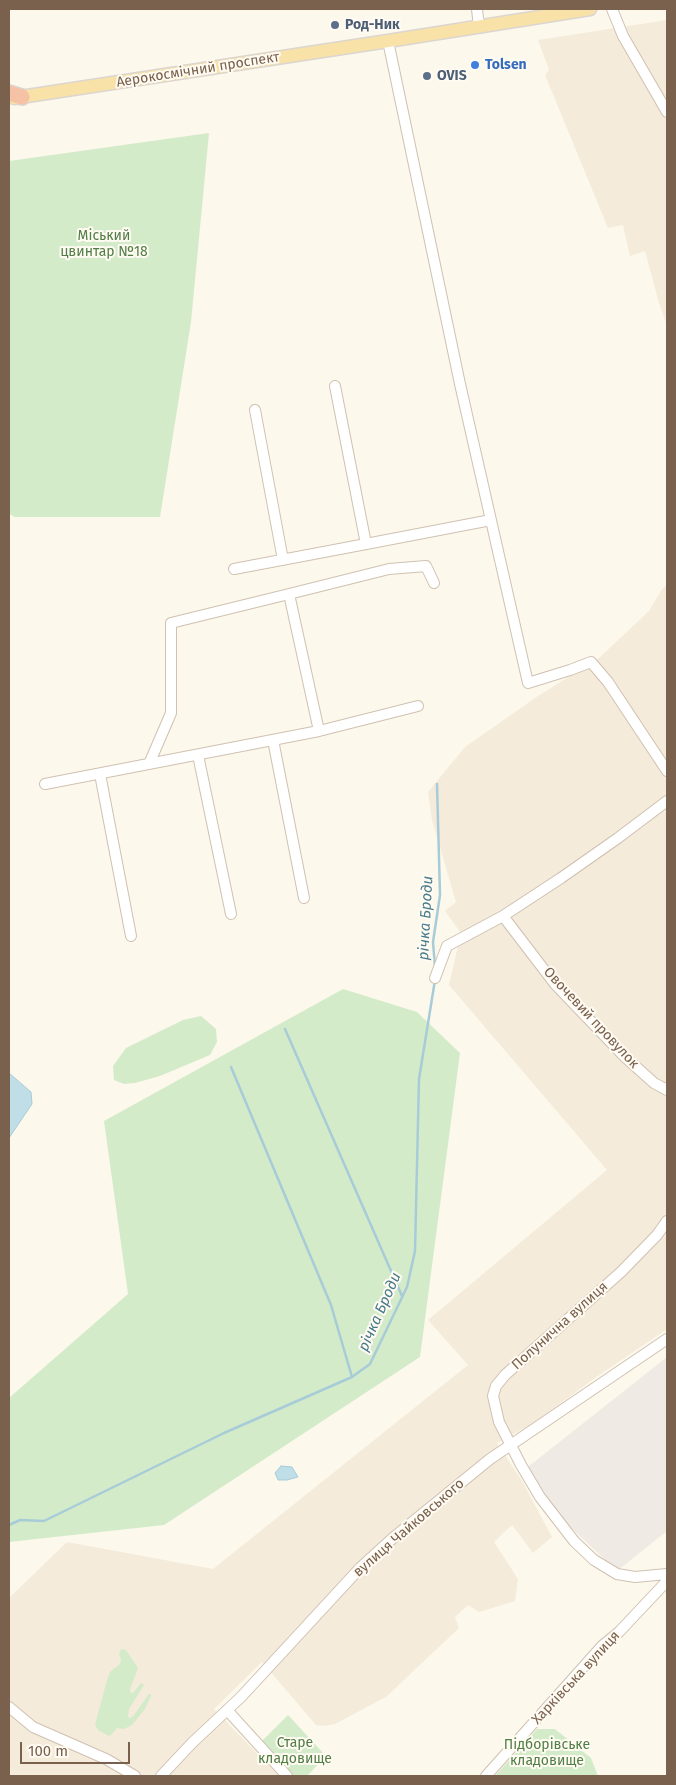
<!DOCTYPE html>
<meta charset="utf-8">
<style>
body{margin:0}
#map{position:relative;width:676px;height:1785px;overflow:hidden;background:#fcf8ec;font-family:"Fira Sans",sans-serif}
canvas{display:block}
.frame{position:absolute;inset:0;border:10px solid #79614e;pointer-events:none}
.scale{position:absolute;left:20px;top:1742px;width:110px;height:22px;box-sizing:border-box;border:2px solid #79614e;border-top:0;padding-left:6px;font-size:15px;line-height:18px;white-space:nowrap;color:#79614e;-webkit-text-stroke:4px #fffbf3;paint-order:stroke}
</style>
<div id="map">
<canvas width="676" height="1785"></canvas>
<div class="frame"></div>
<div class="scale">100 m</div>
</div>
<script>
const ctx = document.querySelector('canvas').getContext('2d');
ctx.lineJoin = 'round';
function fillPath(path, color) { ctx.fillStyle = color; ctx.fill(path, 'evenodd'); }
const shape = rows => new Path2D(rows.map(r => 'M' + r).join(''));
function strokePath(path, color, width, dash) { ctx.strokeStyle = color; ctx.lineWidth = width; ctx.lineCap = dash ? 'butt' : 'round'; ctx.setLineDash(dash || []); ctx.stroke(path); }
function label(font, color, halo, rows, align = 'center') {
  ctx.font = font + ' "Fira Sans",sans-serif'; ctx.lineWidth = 4; ctx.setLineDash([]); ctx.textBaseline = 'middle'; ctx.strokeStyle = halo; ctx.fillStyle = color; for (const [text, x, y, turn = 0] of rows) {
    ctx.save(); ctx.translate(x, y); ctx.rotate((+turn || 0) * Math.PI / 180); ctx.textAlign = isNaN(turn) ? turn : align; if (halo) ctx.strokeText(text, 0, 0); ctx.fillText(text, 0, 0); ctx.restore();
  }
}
fillPath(shape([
 [667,20,667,323,666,323,659,303,645,251,630,256,623,225,608,228,545,75,549,70,538,40],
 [667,585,667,1329,595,1378,532,1424,497,1443,522,1481,552,1537,533,1553,512,1525,494,1542,518,1579,515,1601,479,1612,468,1605,455,1617,459,1628,386,1697,335,1724,323,1726,316,1725,262,1662,214,1709,279,1776,9,1776,9,1598,67,1542,213,1569,468,1365,428,1320,607,1170,449,985,461,933,445,911,456,902,432,820,428,792,465,747,538,696,599,658,649,611,662,589]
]), '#f4ebdb');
fillPath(shape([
 [667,1357,667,1531,617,1571,566,1523,524,1470]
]), '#efeae4');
fillPath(shape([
 [209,133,191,322,160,517,15,517,9,514,9,161],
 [343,989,417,1012,460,1053,420,1357,164,1525,9,1542,9,1398,128,1294,104,1121],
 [201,1016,216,1029,217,1042,210,1055,160,1076,135,1083,124,1084,114,1080,113,1066,126,1048,183,1020],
 [121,1649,126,1650,138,1668,130,1689,131,1693,133,1693,141,1683,144,1685,129,1709,128,1716,130,1718,134,1715,149,1694,151,1694,151,1696,145,1709,132,1725,124,1729,117,1728,111,1735,109,1736,98,1730,95,1725,107,1680,110,1672,120,1664,121,1660,119,1654],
 [288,1715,326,1756,307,1776,292,1776,261,1742],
 [537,1729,555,1729,591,1758,598,1776,495,1776]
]), '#d4ebca');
const water = shape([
 [9,1073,31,1092,32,1104,9,1138,9,1073],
 [281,1466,292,1467,298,1477,287,1480,278,1480,275,1473,281,1466]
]);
fillPath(water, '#c0dee7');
strokePath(water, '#a7ccd8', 1);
strokePath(shape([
 [435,967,433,942,440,895,437,784],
 [285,1029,402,1296],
 [231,1067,331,1305,352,1377],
 [9,1525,20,1520,44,1521,224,1433,352,1377,370,1364,407,1287,415,1251,419,1079,435,980]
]), '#a7ccd8', 2.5);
const minor = shape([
 [477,9,479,27],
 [612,9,623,36,667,112],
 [388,41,460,384,528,683,570,670,591,662,608,682,667,771],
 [335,386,366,544,491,520],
 [255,410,283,560],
 [234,569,366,544],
 [418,706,319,731,289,594,389,569,426,566,434,583],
 [273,740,304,898],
 [198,755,231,914],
 [149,764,171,713,171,623,289,594],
 [100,774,131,936],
 [45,784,319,731],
 [503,916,555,984,625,1057,654,1083,667,1090],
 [435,978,447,946,503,916,561,878,618,838,667,801],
 [667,1221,657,1235,621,1272,505,1375,496,1386,493,1396,499,1422,521,1465,540,1497,574,1541,594,1560,617,1574,635,1577,667,1574],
 [9,1707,33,1727,106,1759,135,1776],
 [227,1710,287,1776],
 [161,1776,192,1743,241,1697,360,1568,393,1538,490,1459,667,1339],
 [486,1776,602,1646,619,1632,667,1581]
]);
const major = shape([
 [14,98,388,41,590,9]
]);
const highway = shape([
 [9,93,22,97]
]);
strokePath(minor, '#d0c1b1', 12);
strokePath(major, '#dcd6d1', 15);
strokePath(highway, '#dcd6d1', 18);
strokePath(minor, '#fff', 10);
strokePath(major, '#f8e2a7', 12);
strokePath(highway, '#f5c2a5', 15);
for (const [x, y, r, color] of [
 [335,25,5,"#5c6f8a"],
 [475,65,5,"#3f7fe0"],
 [427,76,5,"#5c6f8a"]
]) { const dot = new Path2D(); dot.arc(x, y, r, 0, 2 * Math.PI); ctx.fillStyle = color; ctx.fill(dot); strokePath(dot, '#fffbf3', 2); }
label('bold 14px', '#4e5e75', '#fffbf3', [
 ["Род-Ник",345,25],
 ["OVIS",437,76]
], 'left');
label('bold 14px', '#366cbe', '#fffbf3', [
 ["Tolsen",485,65]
], 'left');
label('14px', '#79614e', '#fffbf3', [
 ["Аерокосмічний проспект",198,70,-9],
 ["Овочевий провулок",591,1018,47],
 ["Полунична вулиця",560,1326,-42],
 ["вулиця Чайковського",409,1528,-41],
 ["Харківська вулиця",576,1678,-47]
]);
label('14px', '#517e46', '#fffbf3', [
 ["Міський",104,236],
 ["цвинтар №18",104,252],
 ["Старе",295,1743],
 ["кладовище",295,1759],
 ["Підборівське",547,1745],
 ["кладовище",547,1761]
]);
label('italic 15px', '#477a8b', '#fffbf3', [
 ["річка Броди",426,918,-87],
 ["річка Броди",380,1312,-66]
]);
</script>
